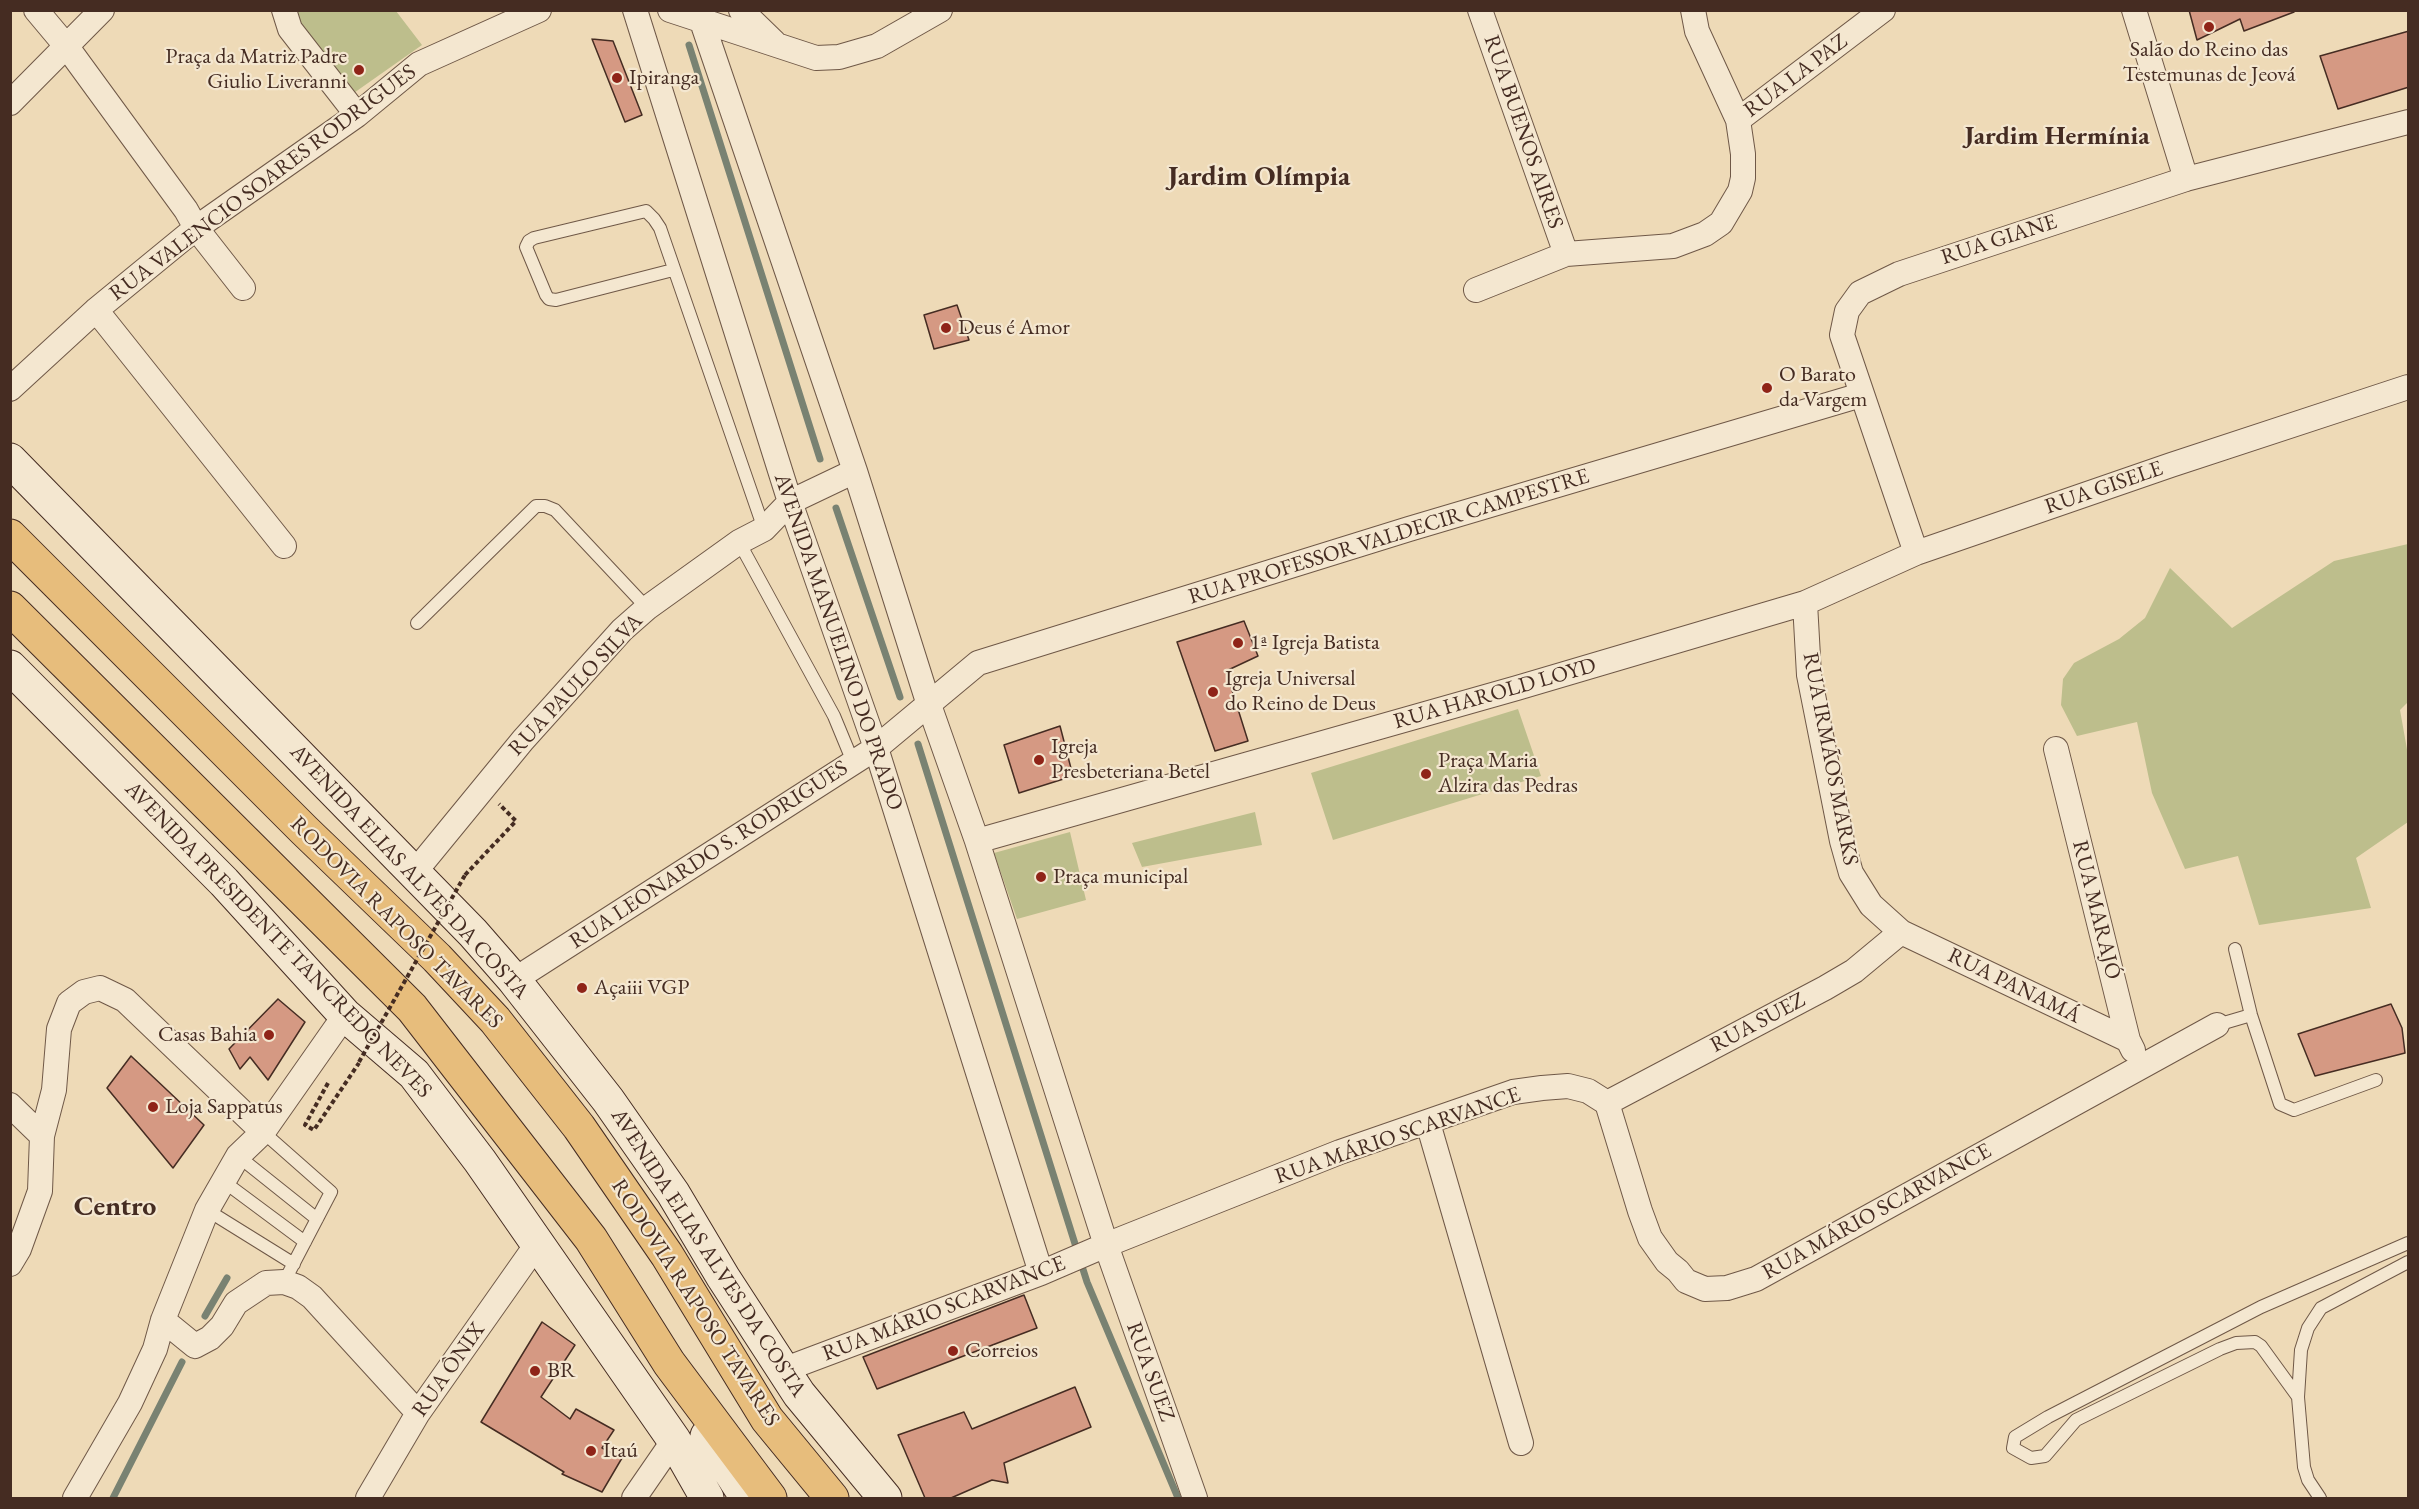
<!DOCTYPE html>
<meta charset="utf-8">
<style>
body{margin:0}
#map{position:relative;width:2419px;height:1509px;overflow:hidden;background:#eedab7;font-family:"EB Garamond",serif}
canvas{display:block}
.frame{position:absolute;inset:0;border:12px solid #452c22;pointer-events:none}
</style>
<div id="map">
<canvas width="2419" height="1509"></canvas>
<div class="frame"></div>
</div>
<script>
const ctx = document.querySelector('canvas').getContext('2d');
ctx.lineJoin = 'round';
function fillPath(path, color) { ctx.fillStyle = color; ctx.fill(path, 'evenodd'); }
const shape = rows => new Path2D(rows.map(r => 'M' + r).join(''));
function strokePath(path, color, width, dash) { ctx.strokeStyle = color; ctx.lineWidth = width; ctx.lineCap = dash ? 'butt' : 'round'; ctx.setLineDash(dash || []); ctx.stroke(path); }
function label(font, color, halo, rows, align = 'center') {
  ctx.font = font + ' "EB Garamond",serif'; ctx.lineWidth = 4.5; ctx.setLineDash([]); ctx.textBaseline = 'middle'; ctx.strokeStyle = halo; ctx.fillStyle = color; for (const [text, x, y, turn = 0] of rows) {
    ctx.save(); ctx.translate(x, y); ctx.rotate((+turn || 0) * Math.PI / 180); ctx.textAlign = isNaN(turn) ? turn : align; if (halo) ctx.strokeText(text, 0, 0); ctx.fillText(text, 0, 0); ctx.restore();
  }
}
fillPath(shape([
 [290,10,396,11,422,45,351,95],
 [2408,544,2408,702,2400,710,2408,755,2408,822,2356,858,2371,908,2259,925,2238,856,2185,869,2152,793,2137,722,2077,736,2061,705,2063,679,2074,663,2119,639,2145,618,2170,568,2232,628,2334,561],
 [1518,709,1541,776,1333,840,1311,773],
 [1255,812,1262,845,1142,867,1132,843],
 [1070,832,1086,900,1017,919,994,853]
]), '#bdbe8c');
strokePath(shape([
 [689,45,820,459],
 [836,508,900,697],
 [918,744,1087,1282,1178,1498],
 [205,1316,227,1278],
 [113,1498,182,1362]
]), '#798272', 7);
const building = shape([
 [2189,10,2294,10,2294,12,2244,31,2240,19,2197,40,2189,10],
 [2409,31,2409,87,2338,109,2320,56,2409,31],
 [592,39,613,41,642,115,625,122,592,39],
 [957,305,969,340,934,349,924,315,957,305],
 [1244,621,1258,656,1226,671,1248,741,1215,751,1177,642,1244,621],
 [1060,726,1073,776,1019,793,1004,745,1060,726],
 [278,999,305,1022,268,1080,250,1057,240,1069,229,1049,278,999],
 [2391,1004,2402,1028,2405,1053,2315,1076,2298,1034,2391,1004],
 [131,1056,204,1125,173,1168,107,1088,131,1056],
 [1024,1295,1037,1328,877,1389,863,1357,1024,1295],
 [542,1322,575,1345,541,1397,570,1419,576,1409,614,1430,602,1448,622,1458,602,1492,562,1474,564,1472,481,1422,542,1322],
 [1075,1387,1091,1427,1004,1463,1008,1483,992,1480,951,1498,925,1498,898,1435,964,1412,972,1429,1075,1387]
]);
fillPath(building, '#d59983');
strokePath(building, '#452c22', 1.5);
const lane = shape([
 [673,270,556,300,549,299,546,295,526,247,529,241,534,238,646,211,654,219,660,228,764,529],
 [739,542,834,716,853,762],
 [417,623,536,506,545,506,555,510,647,608],
 [2235,949,2251,1015,2280,1104,2294,1110,2376,1080],
 [2217,1025,2251,1015],
 [263,1132,331,1192,284,1282],
 [238,1156,317,1219],
 [223,1181,305,1242],
 [207,1210,294,1264],
 [2298,1397,2261,1346,2255,1342,2236,1343,2220,1349,2076,1420,2045,1456,2031,1458,2013,1448,2015,1437,2048,1417,2261,1307,2408,1243],
 [2320,1498,2308,1480,2304,1467,2298,1397,2301,1350,2308,1328,2321,1308,2408,1262]
]);
const street = shape([
 [36,10,67,47,186,210,196,228,243,288],
 [284,10,290,29,357,115],
 [635,10,790,502,876,748,1041,1273],
 [670,10,816,58,839,57,877,46,940,10],
 [698,10,855,471,928,702,977,841,1106,1245,1195,1498],
 [741,10,774,42],
 [1480,10,1566,254],
 [2134,10,2186,179],
 [10,103,102,10],
 [1738,120,1883,10],
 [1476,290,1566,254,1673,246,1705,234,1721,223,1740,191,1743,178,1743,154,1738,120,1697,31,1693,10],
 [96,310,284,546],
 [10,389,96,310,196,228,357,115,419,64,539,10],
 [1916,553,1842,335,1847,311,1860,293,1899,274,2186,179,2408,122],
 [1805,603,1809,675,1842,841,1851,873,1871,905,1901,932,2128,1040],
 [2056,749,2128,1040,2133,1050],
 [977,841,1517,688,1805,603,1916,553,2171,465,2408,387],
 [414,873,523,740,622,630,647,608,739,542,764,529,790,502,855,471],
 [514,980,876,748,978,663,1409,529,1861,395],
 [1607,1103,1825,988,1854,971,1901,932],
 [10,1105,42,1136],
 [1428,1123,1521,1443],
 [10,1264,19,1249,40,1191,42,1136,54,1090,59,1029,69,1003,84,992,100,988,125,1000,263,1132],
 [163,1320,195,1346,210,1338,222,1326,236,1303,266,1283,284,1282,298,1287,312,1297,418,1413],
 [783,1370,1041,1273,1106,1245,1340,1152,1513,1092,1542,1088,1568,1086,1588,1091,1607,1103,1640,1211,1650,1238,1667,1262,1678,1271,1686,1281,1705,1289,1727,1288,1756,1279,2217,1025],
 [75,1498,130,1403,155,1349,163,1320,207,1210,238,1156,263,1132,345,1015],
 [368,1498,418,1413,537,1244],
 [634,1498,674,1440]
]);
const secondary = shape([
 [10,460,473,933,514,980,608,1100,673,1193,723,1277,799,1394,885,1498],
 [10,667,224,882,345,1015,414,1074,480,1161,674,1440,707,1498],
 [707,1436,747,1498]
]);
const highway = shape([
 [10,536,304,830,437,958,495,1020,579,1127,667,1255,767,1419,832,1498],
 [10,608,412,1008,591,1239,669,1363,770,1498]
]);
strokePath(lane, '#6f5847', 14);
strokePath(street, '#6f5847', 26);
strokePath(secondary, '#452c22', 35);
strokePath(highway, '#452c22', 35);
strokePath(shape([
 [465,875,516,821,499,804],
 [328,1083,305,1125,314,1130,359,1063]
]), '#452c22', 4, [4.5, 3]);
strokePath(lane, '#f4e7d0', 12);
strokePath(street, '#f4e7d0', 24);
strokePath(secondary, '#f4e7d0', 33);
strokePath(highway, '#e7bd7c', 33);
strokePath(shape([
 [359,1062,465,875]
]), '#452c22', 4, [4.5, 3]);
for (const [x, y, r, color] of [
 [2209,27,6,"#8f2418"],
 [359,70,6,"#8f2418"],
 [617,78,6,"#8f2418"],
 [946,328,6,"#8f2418"],
 [1767,388,6,"#8f2418"],
 [1238,643,6,"#8f2418"],
 [1213,692,6,"#8f2418"],
 [1039,760,6,"#8f2418"],
 [1426,774,6,"#8f2418"],
 [1041,877,6,"#8f2418"],
 [582,988,6,"#8f2418"],
 [269,1035,6,"#8f2418"],
 [153,1107,6,"#8f2418"],
 [953,1351,6,"#8f2418"],
 [535,1371,6,"#8f2418"],
 [591,1451,6,"#8f2418"]
]) { const dot = new Path2D(); dot.arc(x, y, r, 0, 2 * Math.PI); ctx.fillStyle = color; ctx.fill(dot); strokePath(dot, '#f4e7d0', 2); }
label('22px', '#452c22', '#f4e7d0', [
 ["Salão do Reino das",2209,50,"center"],
 ["Testemunas de Jeová",2209,75,"center"],
 ["Praça da Matriz Padre",347,57,"right"],
 ["Giulio Liveranni",347,82,"right"],
 ["Ipiranga",629,78],
 ["Deus é Amor",958,328],
 ["O Barato",1779,375],
 ["da Vargem",1779,400],
 ["1ª Igreja Batista",1250,643],
 ["Igreja Universal",1225,679],
 ["do Reino de Deus",1225,704],
 ["Igreja",1051,747],
 ["Presbeteriana Betel",1051,772],
 ["Praça Maria",1438,761],
 ["Alzira das Pedras",1438,786],
 ["Praça municipal",1053,877],
 ["Açaiii VGP",594,988],
 ["Casas Bahia",257,1035,"right"],
 ["Loja Sappatus",165,1107],
 ["Correios",965,1351],
 ["BR",547,1371],
 ["Itaú",603,1451]
], 'left');
label('22px', '#452c22', '#f4e7d0', [
 ["RUA LA PAZ",1796,76,-37],
 ["RUA BUENOS AIRES",1523,132,71],
 ["RUA VALENCIO SOARES RODRIGUES",263,183,-37],
 ["RUA GIANE",1999,240,-18],
 ["RUA GISELE",2104,488,-19],
 ["RUA PROFESSOR VALDECIR CAMPESTRE",1389,537,-17],
 ["AVENIDA MANUELINO DO PRADO",838,642,71],
 ["RUA PAULO SILVA",576,685,-47],
 ["RUA HAROLD LOYD",1495,694,-16],
 ["RUA IRMÃOS MARKS",1830,759,79],
 ["RUA LEONARDO S. RODRIGUES",709,855,-33],
 ["AVENIDA ELIAS ALVES DA COSTA",409,872,47],
 ["RUA MARAJÓ",2096,910,76],
 ["RODOVIA RAPOSO TAVARES",396,923,45],
 ["AVENIDA PRESIDENTE TANCREDO NEVES",278,940,46],
 ["RUA PANAMÁ",2014,986,26],
 ["RUA SUEZ",1758,1023,-28],
 ["RUA MÁRIO SCARVANCE",1398,1136,-19],
 ["RUA MÁRIO SCARVANCE",1877,1212,-29],
 ["AVENIDA ELIAS ALVES DA COSTA",708,1253,57],
 ["RODOVIA RAPOSO TAVARES",695,1303,57],
 ["RUA MÁRIO SCARVANCE",944,1309,-21],
 ["RUA ÔNIX",449,1370,-55],
 ["RUA SUEZ",1150,1372,70]
]);
label('bold 26px', '#452c22', '#f4e7d0', [
 ["Jardim Hermínia",2057,137]
]);
label('bold 28px', '#452c22', '#f4e7d0', [
 ["Jardim Olímpia",1259,177],
 ["Centro",115,1207]
]);
</script>
